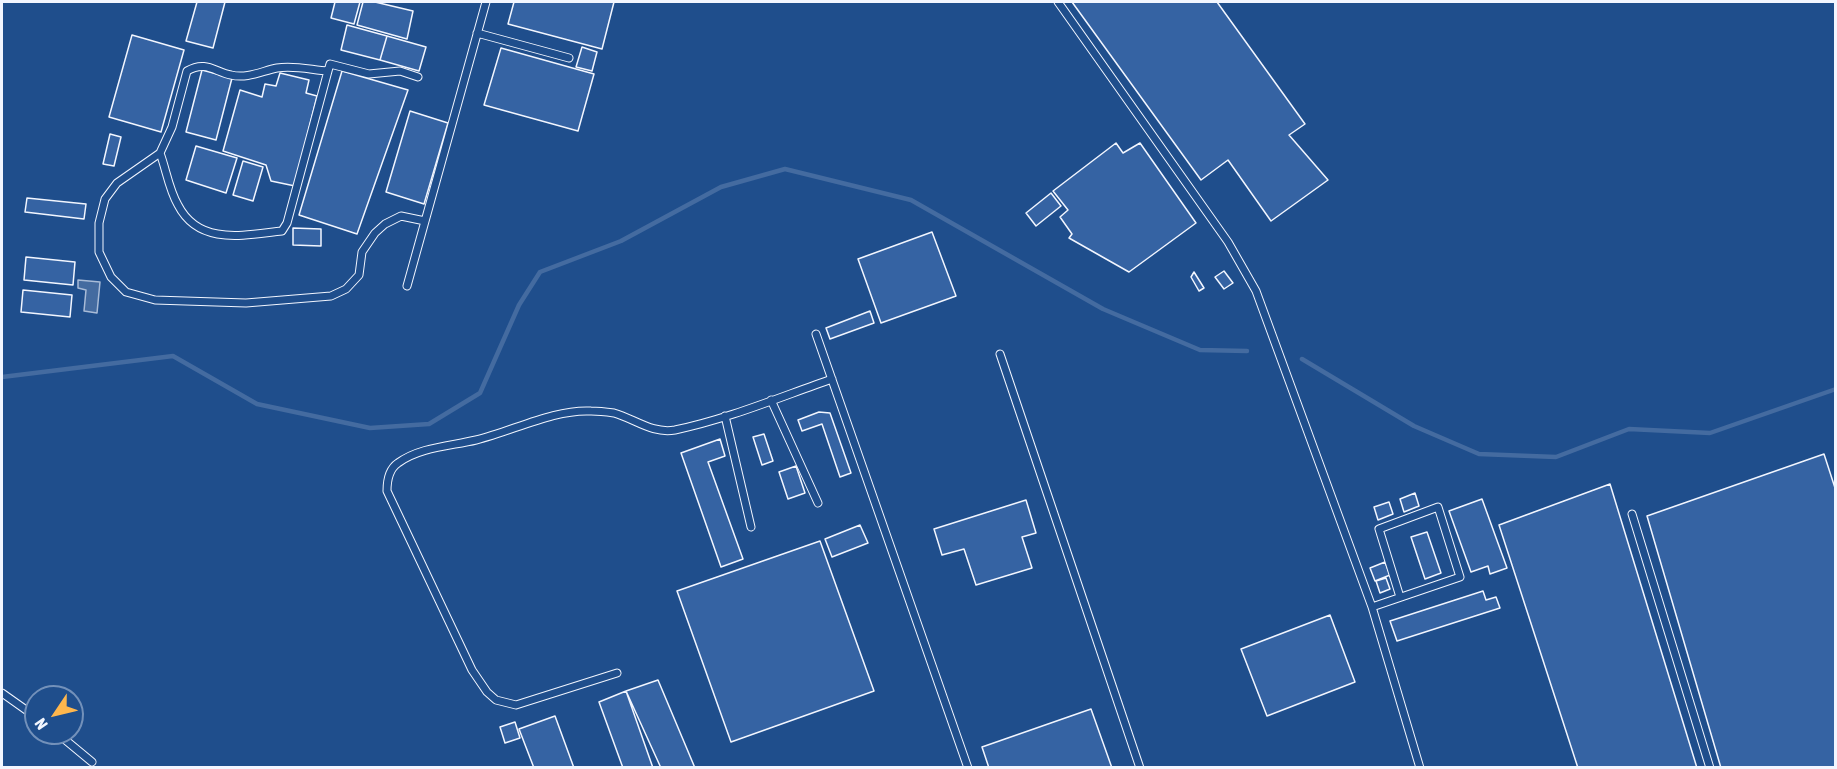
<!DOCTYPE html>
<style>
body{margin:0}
#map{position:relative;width:1837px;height:769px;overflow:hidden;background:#1f4e8c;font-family:"Asap Condensed",sans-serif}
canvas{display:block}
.frame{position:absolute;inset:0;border:3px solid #f2f6ff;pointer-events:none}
.north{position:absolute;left:24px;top:685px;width:60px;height:60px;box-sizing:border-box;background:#1f4e8c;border:2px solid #7391ba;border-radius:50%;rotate:235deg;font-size:16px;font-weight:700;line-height:24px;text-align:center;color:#f2f6ff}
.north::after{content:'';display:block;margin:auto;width:21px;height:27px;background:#ffb74d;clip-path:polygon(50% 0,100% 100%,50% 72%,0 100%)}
</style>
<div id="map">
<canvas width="1837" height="769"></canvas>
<div class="frame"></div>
<div class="north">N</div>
</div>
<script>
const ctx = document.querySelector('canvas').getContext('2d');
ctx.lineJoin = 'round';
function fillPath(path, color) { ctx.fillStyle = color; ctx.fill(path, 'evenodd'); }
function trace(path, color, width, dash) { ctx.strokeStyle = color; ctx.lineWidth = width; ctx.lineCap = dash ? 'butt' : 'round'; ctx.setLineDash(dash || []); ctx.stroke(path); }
const water = new Path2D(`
 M78,280L100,282L97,313L84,311L86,290L78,288Z`);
const stream = new Path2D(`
 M1302,359L1414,426L1479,454L1556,457L1629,429L1710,433L1836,389
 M2,377L173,356L257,404L370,428L429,424L480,393L519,305L540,272L621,241L721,187L785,169L911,200L1103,309L1200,350L1247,351`);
const building = new Path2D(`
 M197,2H225L213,48L186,41Z
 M335,2H360L354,24L331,18Z
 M363,2H375L413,11L407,39L357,25Z
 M514,2H614L602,49L508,24Z
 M1072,2H1217L1305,124L1289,135L1328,180L1271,221L1228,160L1201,180Z
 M347,25L387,36L380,60L341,50Z
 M132,35L184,50L161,132L109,117Z
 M387,36L426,47L419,71L380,60Z
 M582,47L597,52L592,71L576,67Z
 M501,48L594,74L578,131L484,105Z
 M202,70L232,78L216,140L186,132Z
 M342,71L408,90L357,234L299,215Z
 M280,73L309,80L306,93L317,96L295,186L271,181L266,165L223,151L240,90L262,97L265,84L276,86Z
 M410,111L448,123L424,204L386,192Z
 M110,134L121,137L114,166L103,164Z
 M1116,143L1123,153L1140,143L1196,223L1129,272L1069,238L1072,234L1060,217L1068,210L1053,191Z
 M196,146L237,158L226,193L186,180Z
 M243,161L263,167L253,201L233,195Z
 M1051,193L1061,206L1036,226L1026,213Z
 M27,198L86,204L84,219L25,212Z
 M293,228L321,229V246L293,245Z
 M932,232L956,296L881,323L858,259Z
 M26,257L75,262L73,285L24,280Z
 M1224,271L1233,283L1224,289L1215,277Z
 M1194,272L1204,288L1199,291L1191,277Z
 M23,290L72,295L70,317L21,312Z
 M870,311L874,323L830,339L826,328Z
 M819,412L830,413L851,473L840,477L822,424L802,431L798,420Z
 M764,434L773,461L762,465L753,437Z
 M720,439L725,456L708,462L743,559L721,567L681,453Z
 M1824,454L1836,491V768H1721L1647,516Z
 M796,466L805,493L788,499L779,472Z
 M1610,484L1697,768H1578L1499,525Z
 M1415,493L1419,506L1404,512L1400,499Z
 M1482,499L1507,568L1490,574L1488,566L1471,572L1449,511Z
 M1026,500L1036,533L1022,537L1032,568L976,585L964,549L942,555L934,529Z
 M1389,502L1393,514L1378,520L1374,507Z
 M860,525L868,543L832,557L825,539Z
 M1427,532L1441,573L1425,579L1411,537Z
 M820,541L874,691L731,742L677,591Z
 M1385,562L1390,575L1375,581L1370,568Z
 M1386,578L1390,589L1380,593L1376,581Z
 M1483,591L1486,600L1496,597L1500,608L1397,641L1390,621Z
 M1330,615L1355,682L1267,716L1241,649Z
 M658,680L695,768H661L626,691Z
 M626,691L653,768H623L599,702Z
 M1091,709L1112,768H989L982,747Z
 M555,716L574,768H534L519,729Z
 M515,722L520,738L505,743L500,727Z`);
const lane = new Path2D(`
 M1058,2L1228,242L1256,291L1372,607L1420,768
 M477,33L569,58
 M418,77L400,71L369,74L330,64L328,71C312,70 294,65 277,68C262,71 247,79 231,75C215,72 206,60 187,71L172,127L160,153L117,183L105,199L99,223V252L111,277L126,292L155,300L246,303L331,296L346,289L359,275L362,252L375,233L385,224L401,216L425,221
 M160,153C166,169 169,190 178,205C199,246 244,235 282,231L287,223L328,71
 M407,286L486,2
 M816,334L968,768
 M1000,354L1140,768
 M771,400L818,503
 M725,416L751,527
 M1632,514L1710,768
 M1372,607L1460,577L1438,507L1379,529L1400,597
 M617,673L516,705L496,700L487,692L472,670L387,491C387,481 389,469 398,463C420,447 451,446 476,440C513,431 554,409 591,411C598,411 607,412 614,413C635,419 652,434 675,430C728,419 780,397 832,379
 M2,693L36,717
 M57,733L92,762`);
fillPath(water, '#446ba0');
trace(water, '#a8bbd7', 1.5);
trace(stream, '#446ba0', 4.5);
fillPath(building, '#3563a3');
trace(building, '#f2f6ff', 1.5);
trace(lane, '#f2f6ff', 9);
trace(lane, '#1f4e8c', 7);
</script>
